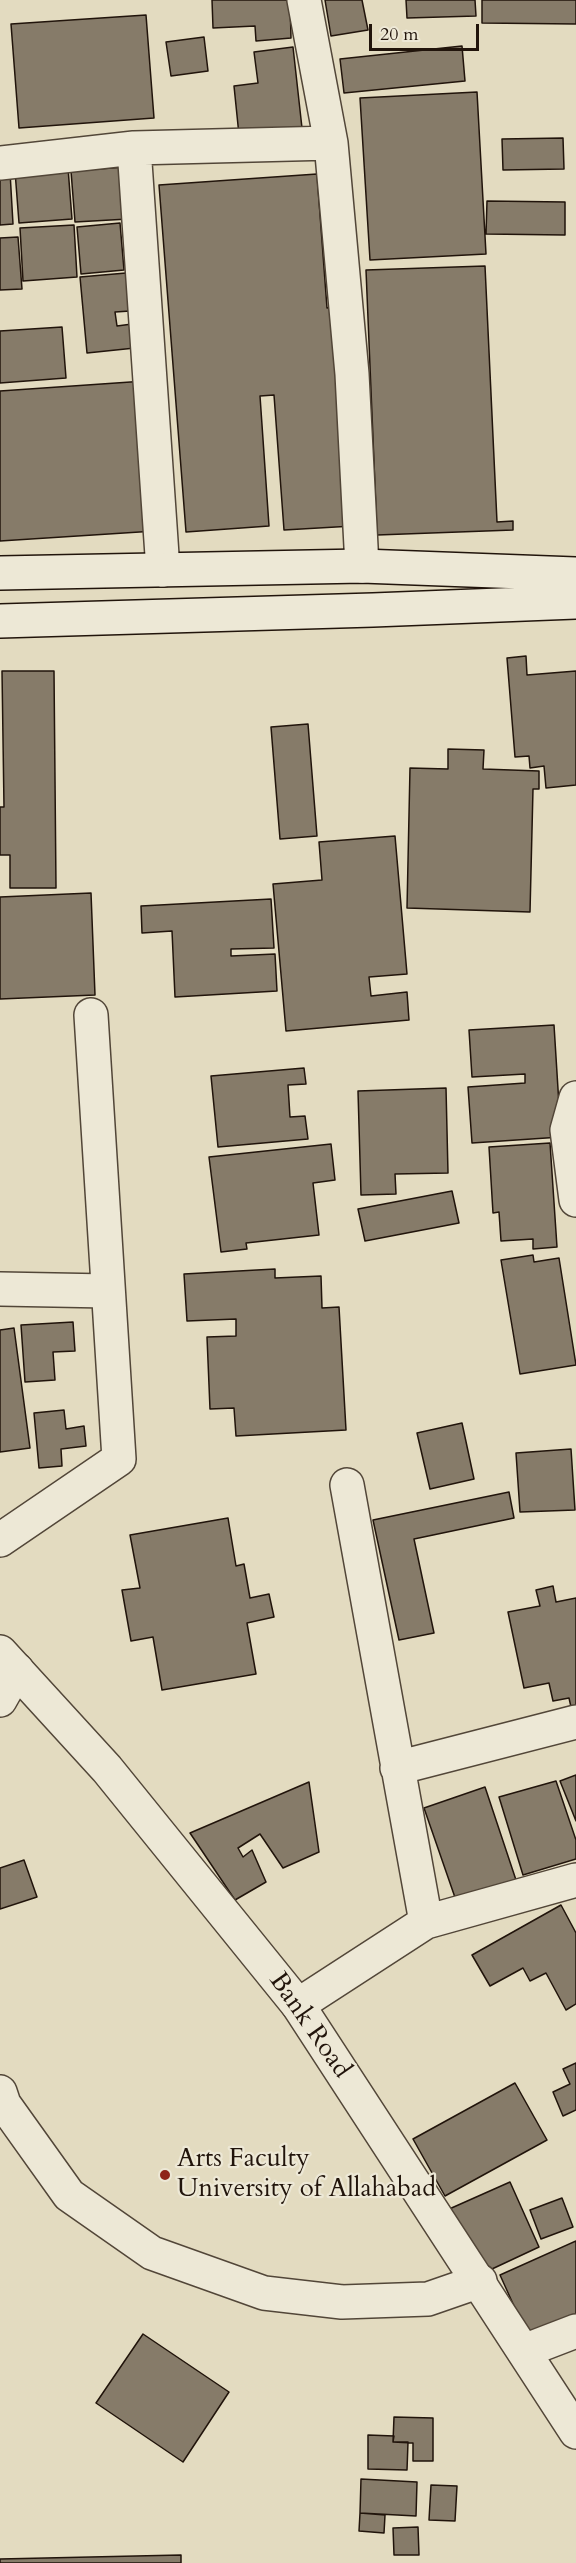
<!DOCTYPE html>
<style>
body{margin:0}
#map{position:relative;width:576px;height:2563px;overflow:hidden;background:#e3dbc0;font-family:Cardo,serif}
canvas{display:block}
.scale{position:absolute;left:369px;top:24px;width:110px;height:27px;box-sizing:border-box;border:3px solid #21140b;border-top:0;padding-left:8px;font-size:18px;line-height:21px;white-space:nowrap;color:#21140b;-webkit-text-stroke:4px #ede8d6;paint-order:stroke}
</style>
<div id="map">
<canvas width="576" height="2563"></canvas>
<div class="scale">20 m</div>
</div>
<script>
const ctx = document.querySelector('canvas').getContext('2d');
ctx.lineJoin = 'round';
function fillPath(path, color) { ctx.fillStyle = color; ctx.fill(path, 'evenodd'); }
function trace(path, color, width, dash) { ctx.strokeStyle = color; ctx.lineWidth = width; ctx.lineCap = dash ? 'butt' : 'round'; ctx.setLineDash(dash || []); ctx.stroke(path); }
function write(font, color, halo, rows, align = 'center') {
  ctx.font = font + ' Cardo,serif'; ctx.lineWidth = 4.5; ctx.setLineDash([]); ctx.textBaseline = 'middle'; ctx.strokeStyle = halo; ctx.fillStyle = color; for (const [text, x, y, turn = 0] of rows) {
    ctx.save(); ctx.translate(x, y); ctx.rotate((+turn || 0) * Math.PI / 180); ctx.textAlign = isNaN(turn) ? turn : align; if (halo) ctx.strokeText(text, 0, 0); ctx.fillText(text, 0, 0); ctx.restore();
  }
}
const building = new Path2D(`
 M212,0H290L291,38L256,41L255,26L213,28Z
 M325,0H362L368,30L331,36Z
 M406,0H475L476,16L407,18Z
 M482,0H576V24L482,23Z
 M146,15L154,118L19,128L11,24Z
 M204,37L208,71L171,76L166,42Z
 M462,46L465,81L344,93L340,59Z
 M293,47L302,128L239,135L234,86L258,83L254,52Z
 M477,92L486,254L370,260L360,98Z
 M563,138L564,169L503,170L502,139Z
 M125,167L128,219L75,222L71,171Z
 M68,168L72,219L19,223L15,171Z
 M10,172L13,224L0,225V173Z
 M317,174L327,308L337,307L353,526L284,530L274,395L260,396L269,526L186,532L159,185Z
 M487,201L565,202V235L486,234Z
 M120,223L124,270L81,274L77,227Z
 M74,225L77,277L23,281L20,228Z
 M18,237L22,289L0,290V238Z
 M485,266L497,522L513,521V530L377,535L366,270Z
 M126,273L130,311L115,312L117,326L132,324L135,348L87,353L80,277Z
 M62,327L66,378L0,383V331Z
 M145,381L155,531L0,541V391Z
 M526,656L527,675L576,671V785L546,788L544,766L530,768L529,756L515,757L507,658Z
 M2,671H54L56,888H10V855H0V807H4Z
 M308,724L317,836L280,839L271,727Z
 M448,749L484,750L483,769L539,771V789H533L530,912L407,908L410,768L448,769Z
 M395,836L407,974L369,977L371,996L407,992L409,1020L286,1031L273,884L322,880L319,842Z
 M91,893L95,995L0,999V897Z
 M271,899L274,948L231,949V956L275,954L277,991L175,997L172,931L142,933L141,906Z
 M554,1025L561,1137L472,1143L468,1087L525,1083V1074L472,1077L469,1030Z
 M304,1068L306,1084L288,1085L290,1117L305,1116L308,1139L218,1147L211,1076Z
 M446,1088L448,1173L395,1174L396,1194L361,1195L358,1091Z
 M550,1143L557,1247L533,1249V1239L501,1241L499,1212L493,1213L489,1147Z
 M331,1144L335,1180L313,1183L319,1235L246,1243L247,1249L221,1252L209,1157Z
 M452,1191L459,1223L365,1241L358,1209Z
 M533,1255L534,1262L559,1258L576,1365L520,1374L501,1260Z
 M275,1269V1278L321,1276L322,1308L339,1307L346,1430L236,1436L234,1408L210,1409L207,1337L236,1336V1319L187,1321L184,1274Z
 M73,1322L75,1351L53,1352L55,1380L25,1382L21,1325Z
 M14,1328L30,1448L0,1452V1330Z
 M64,1410L66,1429L84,1426L86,1446L61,1449L62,1466L39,1468L34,1413Z
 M462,1423L474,1479L430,1489L417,1433Z
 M571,1449L575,1510L520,1512L516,1453Z
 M509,1492L514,1518L414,1539L434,1633L399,1640L373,1520Z
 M228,1518L236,1566L244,1564L250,1598L269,1594L274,1617L247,1623L256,1674L162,1690L153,1637L131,1641L122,1590L140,1588L130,1535Z
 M553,1586L556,1602L576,1598V1715L573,1716L569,1698L553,1701L549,1683L524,1688L508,1612L540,1606L536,1590Z
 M576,1775V1821L560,1781Z
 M556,1781L576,1840V1859L523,1875L499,1797Z
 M309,1782L319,1852L283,1868L260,1834L238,1848L243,1857L252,1850L266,1882L235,1900L190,1833Z
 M485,1787L519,1889L459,1909L424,1808Z
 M24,1860L37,1897L0,1909V1868Z
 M561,1905L576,1933V2004L566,2010L546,1973L530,1981L523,1968L490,1986L472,1955Z
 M576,2063V2110L563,2116L553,2092L570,2084L563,2069Z
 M515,2083L547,2140L445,2196L413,2139Z
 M510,2182L539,2247L477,2276L447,2210Z
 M562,2198L573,2227L541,2239L530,2210Z
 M576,2241V2315L528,2337L500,2275Z
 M143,2334L229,2392L183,2462L96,2403Z
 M394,2417L433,2418V2461H413V2443L393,2442Z
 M368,2435L394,2436L393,2442H408L407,2470L368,2469Z
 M361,2479L417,2482L416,2516L360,2513Z
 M431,2485L457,2486L455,2521L429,2520Z
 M360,2513L385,2515L384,2533L359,2531Z
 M418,2527L419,2555H394L393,2528Z
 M181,2555V2563H0V2559Z`);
const minor = new Path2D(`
 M304,0L331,143L352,374L362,566
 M134,148L163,570
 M0,163L134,148L331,143
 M576,1098L567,1130L576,1200
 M0,1289L108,1291
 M347,1485L426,1922
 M0,1540L119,1459L91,1015
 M0,1700L17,1670
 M397,1768L576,1722
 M298,2005L426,1922L576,1880
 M0,2092L4,2104L69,2195L152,2253L264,2293L342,2302L428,2299L480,2281
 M524,2351L576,2331`);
const tertiary = new Path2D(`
 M0,1652L107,1769L298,2005L576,2432`);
const secondary = new Path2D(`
 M0,573L362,566L576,574
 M0,621L373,610L576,602`);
const markers = [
 [165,2175,6,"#8f2418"]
];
const streetNames = [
 ["Bank Road",309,2026,55]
];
const poiNames = [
 ["Arts Faculty",177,2160],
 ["University of Allahabad",177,2190]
];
fillPath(building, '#867b69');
trace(building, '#21140b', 1.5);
trace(minor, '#524638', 36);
trace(tertiary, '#524638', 36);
trace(secondary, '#21140b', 36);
trace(minor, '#ede8d6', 33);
trace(tertiary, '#ede8d6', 33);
trace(secondary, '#ede8d6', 33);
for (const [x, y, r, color] of markers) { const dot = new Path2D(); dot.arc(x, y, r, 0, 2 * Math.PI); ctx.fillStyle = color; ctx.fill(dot); trace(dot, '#ede8d6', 2); }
write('26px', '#21140b', '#ede8d6', streetNames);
write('26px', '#21140b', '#ede8d6', poiNames, 'left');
</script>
